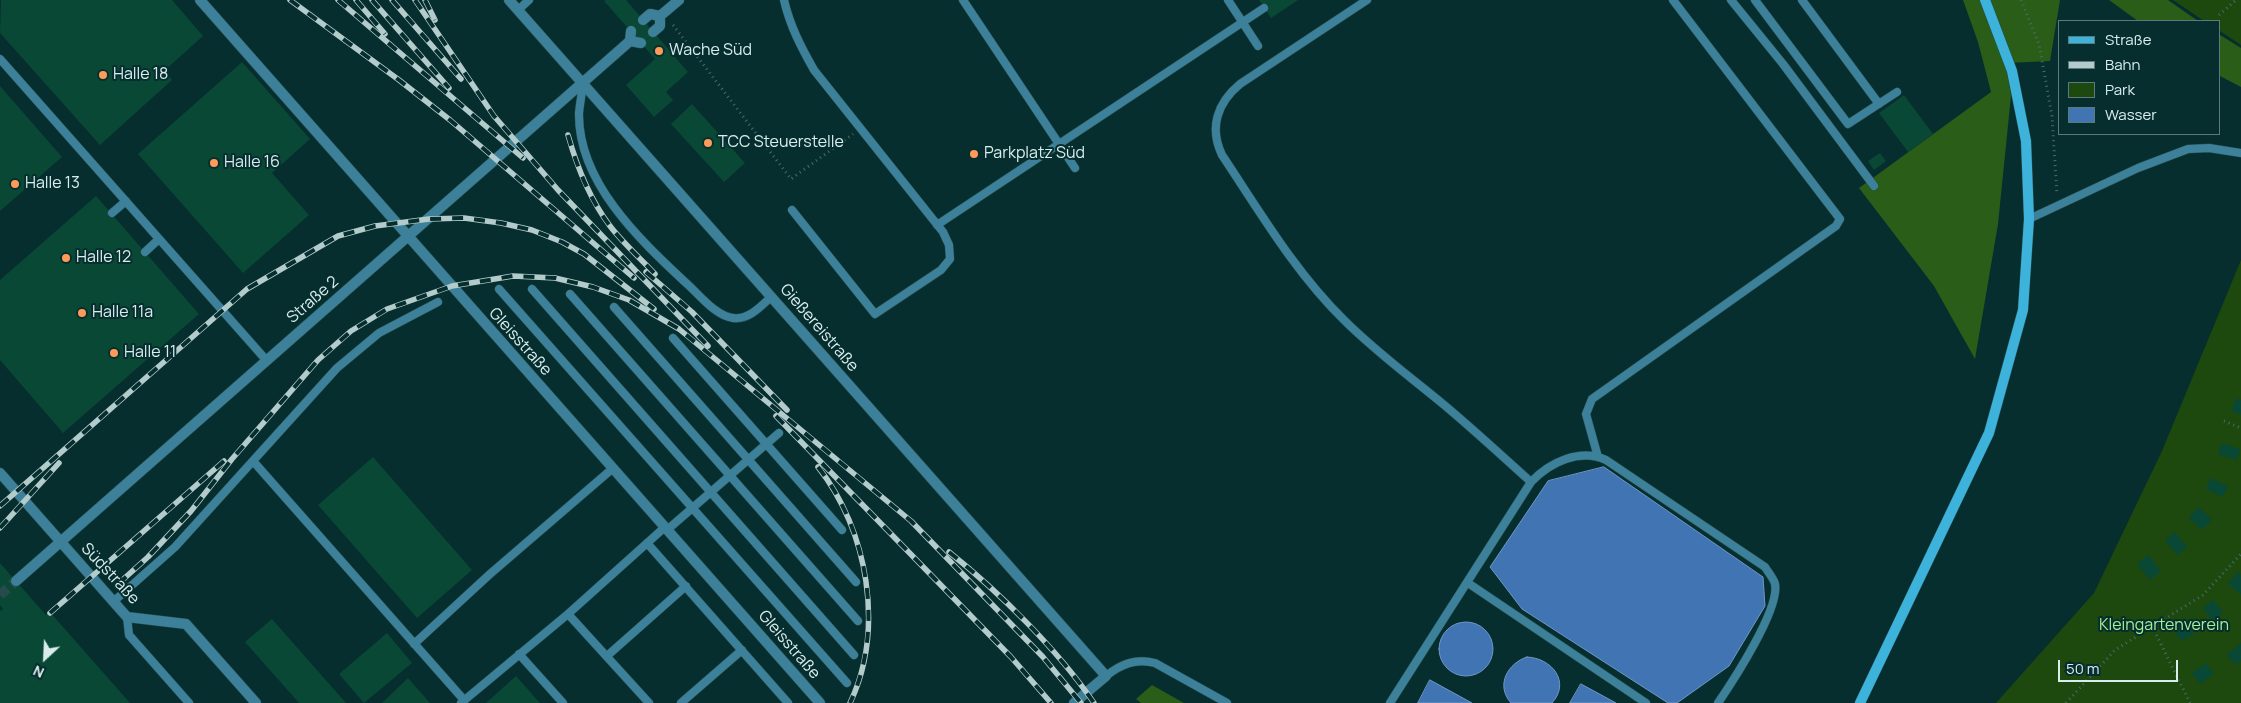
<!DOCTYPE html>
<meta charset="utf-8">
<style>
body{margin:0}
#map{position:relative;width:2241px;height:703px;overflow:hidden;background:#062e2f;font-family:Manrope,sans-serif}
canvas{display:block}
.legend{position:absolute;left:2058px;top:20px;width:162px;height:115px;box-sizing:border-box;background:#062e2f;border:1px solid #5a7a7b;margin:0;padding:6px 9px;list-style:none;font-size:15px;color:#d9eded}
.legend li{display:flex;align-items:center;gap:10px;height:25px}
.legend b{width:25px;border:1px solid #5a7a7b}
.north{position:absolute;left:20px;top:633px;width:50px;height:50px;-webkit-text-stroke:4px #062e2f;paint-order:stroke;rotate:205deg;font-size:14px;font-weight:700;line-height:20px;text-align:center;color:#d9eded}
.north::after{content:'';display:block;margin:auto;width:18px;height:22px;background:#d9eded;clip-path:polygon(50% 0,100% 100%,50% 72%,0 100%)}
.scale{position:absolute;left:2058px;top:660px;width:120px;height:22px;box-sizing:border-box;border:2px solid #d9eded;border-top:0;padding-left:6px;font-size:15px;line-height:18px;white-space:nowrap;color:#d9eded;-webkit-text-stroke:4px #062e2f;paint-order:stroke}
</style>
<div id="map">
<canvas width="2241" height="703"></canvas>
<ul class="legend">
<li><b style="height:6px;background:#3db2db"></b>Straße</li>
<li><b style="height:6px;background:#b3cbcb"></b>Bahn</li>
<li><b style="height:14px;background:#1d480e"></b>Park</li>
<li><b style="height:14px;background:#4074b3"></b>Wasser</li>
</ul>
<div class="north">N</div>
<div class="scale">50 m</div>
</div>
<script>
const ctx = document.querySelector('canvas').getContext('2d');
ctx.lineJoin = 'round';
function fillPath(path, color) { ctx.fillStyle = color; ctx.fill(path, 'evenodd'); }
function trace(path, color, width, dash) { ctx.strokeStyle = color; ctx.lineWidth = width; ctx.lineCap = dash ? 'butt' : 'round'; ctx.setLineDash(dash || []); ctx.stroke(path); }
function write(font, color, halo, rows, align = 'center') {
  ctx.font = font + ' Manrope,sans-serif'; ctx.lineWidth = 4; ctx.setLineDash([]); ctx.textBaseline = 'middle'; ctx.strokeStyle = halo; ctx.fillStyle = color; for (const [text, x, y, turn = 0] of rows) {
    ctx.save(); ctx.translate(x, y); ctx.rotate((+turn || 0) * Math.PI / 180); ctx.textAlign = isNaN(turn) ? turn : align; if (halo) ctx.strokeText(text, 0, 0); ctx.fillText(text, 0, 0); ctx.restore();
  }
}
const green = new Path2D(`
 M2173,0H2241V45L2220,31V21H2204Z
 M2241,260V703H1996L2094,593L2162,451Z`);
const forest = new Path2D(`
 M1963,0H2060L2050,61L2007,63L2011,96L1998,224L1975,359L1934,286L1859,188L1991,92L1978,42Z
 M2109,0H2168L2198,21H2138Z
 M2220,35L2241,48V87L2220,76Z
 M1152,685L1184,703H1141L1136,699Z`);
const water = new Path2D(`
 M1604,467L1763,577L1765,606L1729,666L1677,703H1668L1522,609L1490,567L1548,481Z
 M1439 649a27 27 0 1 1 54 0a27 27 0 1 1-54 0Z
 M1527,657C1552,658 1571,682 1552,703H1511C1495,685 1508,663 1527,657Z
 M1430,680L1472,703H1418Z
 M1581,684L1616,703H1570Z`);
const building = new Path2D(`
 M1,0H172L203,36L164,71L172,80L100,145L0,33Z
 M606,0H626L688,72L666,92L673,100L654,117L626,85L655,59L604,1Z
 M1259,0H1298L1271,18Z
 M242,62L310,139L272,173L309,215L243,273L138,154Z
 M0,86L62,157L0,211Z
 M1904,95L1933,134L1908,152L1879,113Z
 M692,104L745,163L724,182L671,124Z
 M1880,153L1886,161L1874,170L1868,161Z
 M96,196L199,314L63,433L0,360V280Z
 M2236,398L2241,400V415L2231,410Z
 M2222,443L2240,449L2237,460L2218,454Z
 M373,457L472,570L417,618L318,505Z
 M2211,478L2228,486L2223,497L2206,489Z
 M2198,507L2212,519L2202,530L2189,518Z
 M2175,532L2187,547L2177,555L2165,540Z
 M2148,555L2161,571L2150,580L2137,564Z
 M0,563L46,615L49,611L130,703H0V611L3,609L0,605Z
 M2238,572L2241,575V595L2228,583Z
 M2213,600L2223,612L2213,621L2203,608Z
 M272,619L346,703H299L245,642Z
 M2185,619L2194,634L2181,641L2172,626Z
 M387,633L412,663L364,703L339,674Z
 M2241,643V661L2236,665L2227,655Z
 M2206,663L2214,674L2200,684L2192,673Z
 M516,676L540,703H486Z
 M408,678L430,703H382Z`);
const streetTunnel = new Path2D(`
 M0,595L16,581`);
const path = new Path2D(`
 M2021,0L2039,44L2052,116L2057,195
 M2219,15L2236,0
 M673,25L791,179L853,134
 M2224,421L2241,428
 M2152,626L2190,703
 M2066,703L2115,650L2203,595L2241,554`);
const lane = new Path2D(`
 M784,0C790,26 801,47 814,70L943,232L949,245L950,259L941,270L875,314L792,210
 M963,0L1075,168
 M1228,0L1258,46
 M1367,0L1240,84C1217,103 1209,128 1222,155C1260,212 1295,272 1344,320C1375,351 1409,376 1443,404C1473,429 1502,456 1531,482
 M1731,0L1783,64L1874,186
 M1755,0L1848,124L1897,92
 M1802,0L1879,104
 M518,10L529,0
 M0,59L267,361
 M583,83C582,93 580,103 579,113C578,182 639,239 685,282C698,293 715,316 733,318C749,320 761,306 771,297
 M112,213L126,201
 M2029,219L2138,168L2188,149L2209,148L2241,153
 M937,225L1264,8
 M145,252L159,239
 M499,289L847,683
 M532,289L854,655
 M570,294L858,621
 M614,307L856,582
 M673,338L842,530
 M1598,457L1586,414L1592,399L1836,226L1840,219L1673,0
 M253,461L464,700
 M667,530L779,433
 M647,543L788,703
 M1468,583L1646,703
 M113,602L175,547L337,368L379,333L438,302
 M568,614L649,703
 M127,617L129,635L189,703
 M414,644L490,574L612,469
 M519,654L563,703
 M607,656L686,586
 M1106,676C1121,664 1136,658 1155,663L1227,703
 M461,703L568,614L665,527
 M681,703L742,650
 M1390,703L1531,482C1550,462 1580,448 1606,460L1765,567C1768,572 1774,579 1775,584C1780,609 1733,681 1718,703`);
const street = new Path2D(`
 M200,0L820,703
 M509,0L1106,676L1074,703
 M660,16L679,0
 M643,20L650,14L660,16
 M653,32L660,26V16
 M630,41L641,43
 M0,473L127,617L186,624L256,703
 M16,581L630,41L631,31`);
const secondary = new Path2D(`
 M1860,703L1989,433L2023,310L2029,219L2026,141L2012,71L1985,0`);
const rail = new Path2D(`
 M290,0L399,80L450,120L634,278
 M338,0L523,158
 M356,0L385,34
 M372,0L449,88
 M392,0L461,79
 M415,0L494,116L558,190L708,346
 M425,0L435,20
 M568,135C577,167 589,198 610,226C623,243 640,258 655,274
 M646,272L692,312L787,410
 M776,416L1011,657L1051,703
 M818,467C868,530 885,629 850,703
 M0,506L247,289L338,236L375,226L429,219L464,218L501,223L532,230L562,242L584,254L654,309
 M0,528L59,463
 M949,552C999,592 1058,650 1094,703
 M118,584L148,557L191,511L232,459L318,360L351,331L387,309L452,286L513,276L555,278L593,287L629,300L679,329L911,521L1043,657L1081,703
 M50,613L224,461`);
const markers = [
 [659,51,5,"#ff9b59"],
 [103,75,5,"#ff9b59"],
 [708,143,5,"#ff9b59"],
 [974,154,5,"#ff9b59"],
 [214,163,5,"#ff9b59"],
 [15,184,5,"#ff9b59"],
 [66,258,5,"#ff9b59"],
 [82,313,5,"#ff9b59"],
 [114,353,5,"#ff9b59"]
];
const poiNames = [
 ["Wache Süd",669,51],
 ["Halle 18",113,75],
 ["TCC Steuerstelle",718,143],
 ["Parkplatz Süd",984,154],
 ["Halle 16",224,163],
 ["Halle 13",25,184],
 ["Halle 12",76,258],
 ["Halle 11a",92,313],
 ["Halle 11",124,353]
];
const streetNames = [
 ["Straße 2",313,300,-41],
 ["Gießereistraße",819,328,49],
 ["Gleisstraße",520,342,48],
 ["Südstraße",110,574,47],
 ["Gleisstraße",789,645,49]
];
const parkNames = [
 ["Kleingartenverein",2164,626]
];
fillPath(green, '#1d480e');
fillPath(forest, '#2a5d18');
fillPath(water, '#4074b3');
trace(water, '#6e98c4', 1);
fillPath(building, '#094835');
trace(streetTunnel, '#264b4c', 10, [10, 5]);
trace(lane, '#284d4d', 9);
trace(street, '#284d4d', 11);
trace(secondary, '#284d4d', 11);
trace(path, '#496b6c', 3, [1, 4]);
trace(lane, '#3d809a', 8);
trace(street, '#3d809a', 10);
trace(secondary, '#3db2db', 10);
trace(rail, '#b3cbcb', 5.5);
trace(rail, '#062e2f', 4, [11]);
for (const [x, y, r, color] of markers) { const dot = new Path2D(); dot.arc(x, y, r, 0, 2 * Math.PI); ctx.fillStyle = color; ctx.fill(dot); trace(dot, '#062e2f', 2); }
write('16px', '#d9eded', '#062e2f', poiNames, 'left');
write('16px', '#d9eded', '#062e2f', streetNames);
write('16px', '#a5ee91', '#062e2f', parkNames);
</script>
